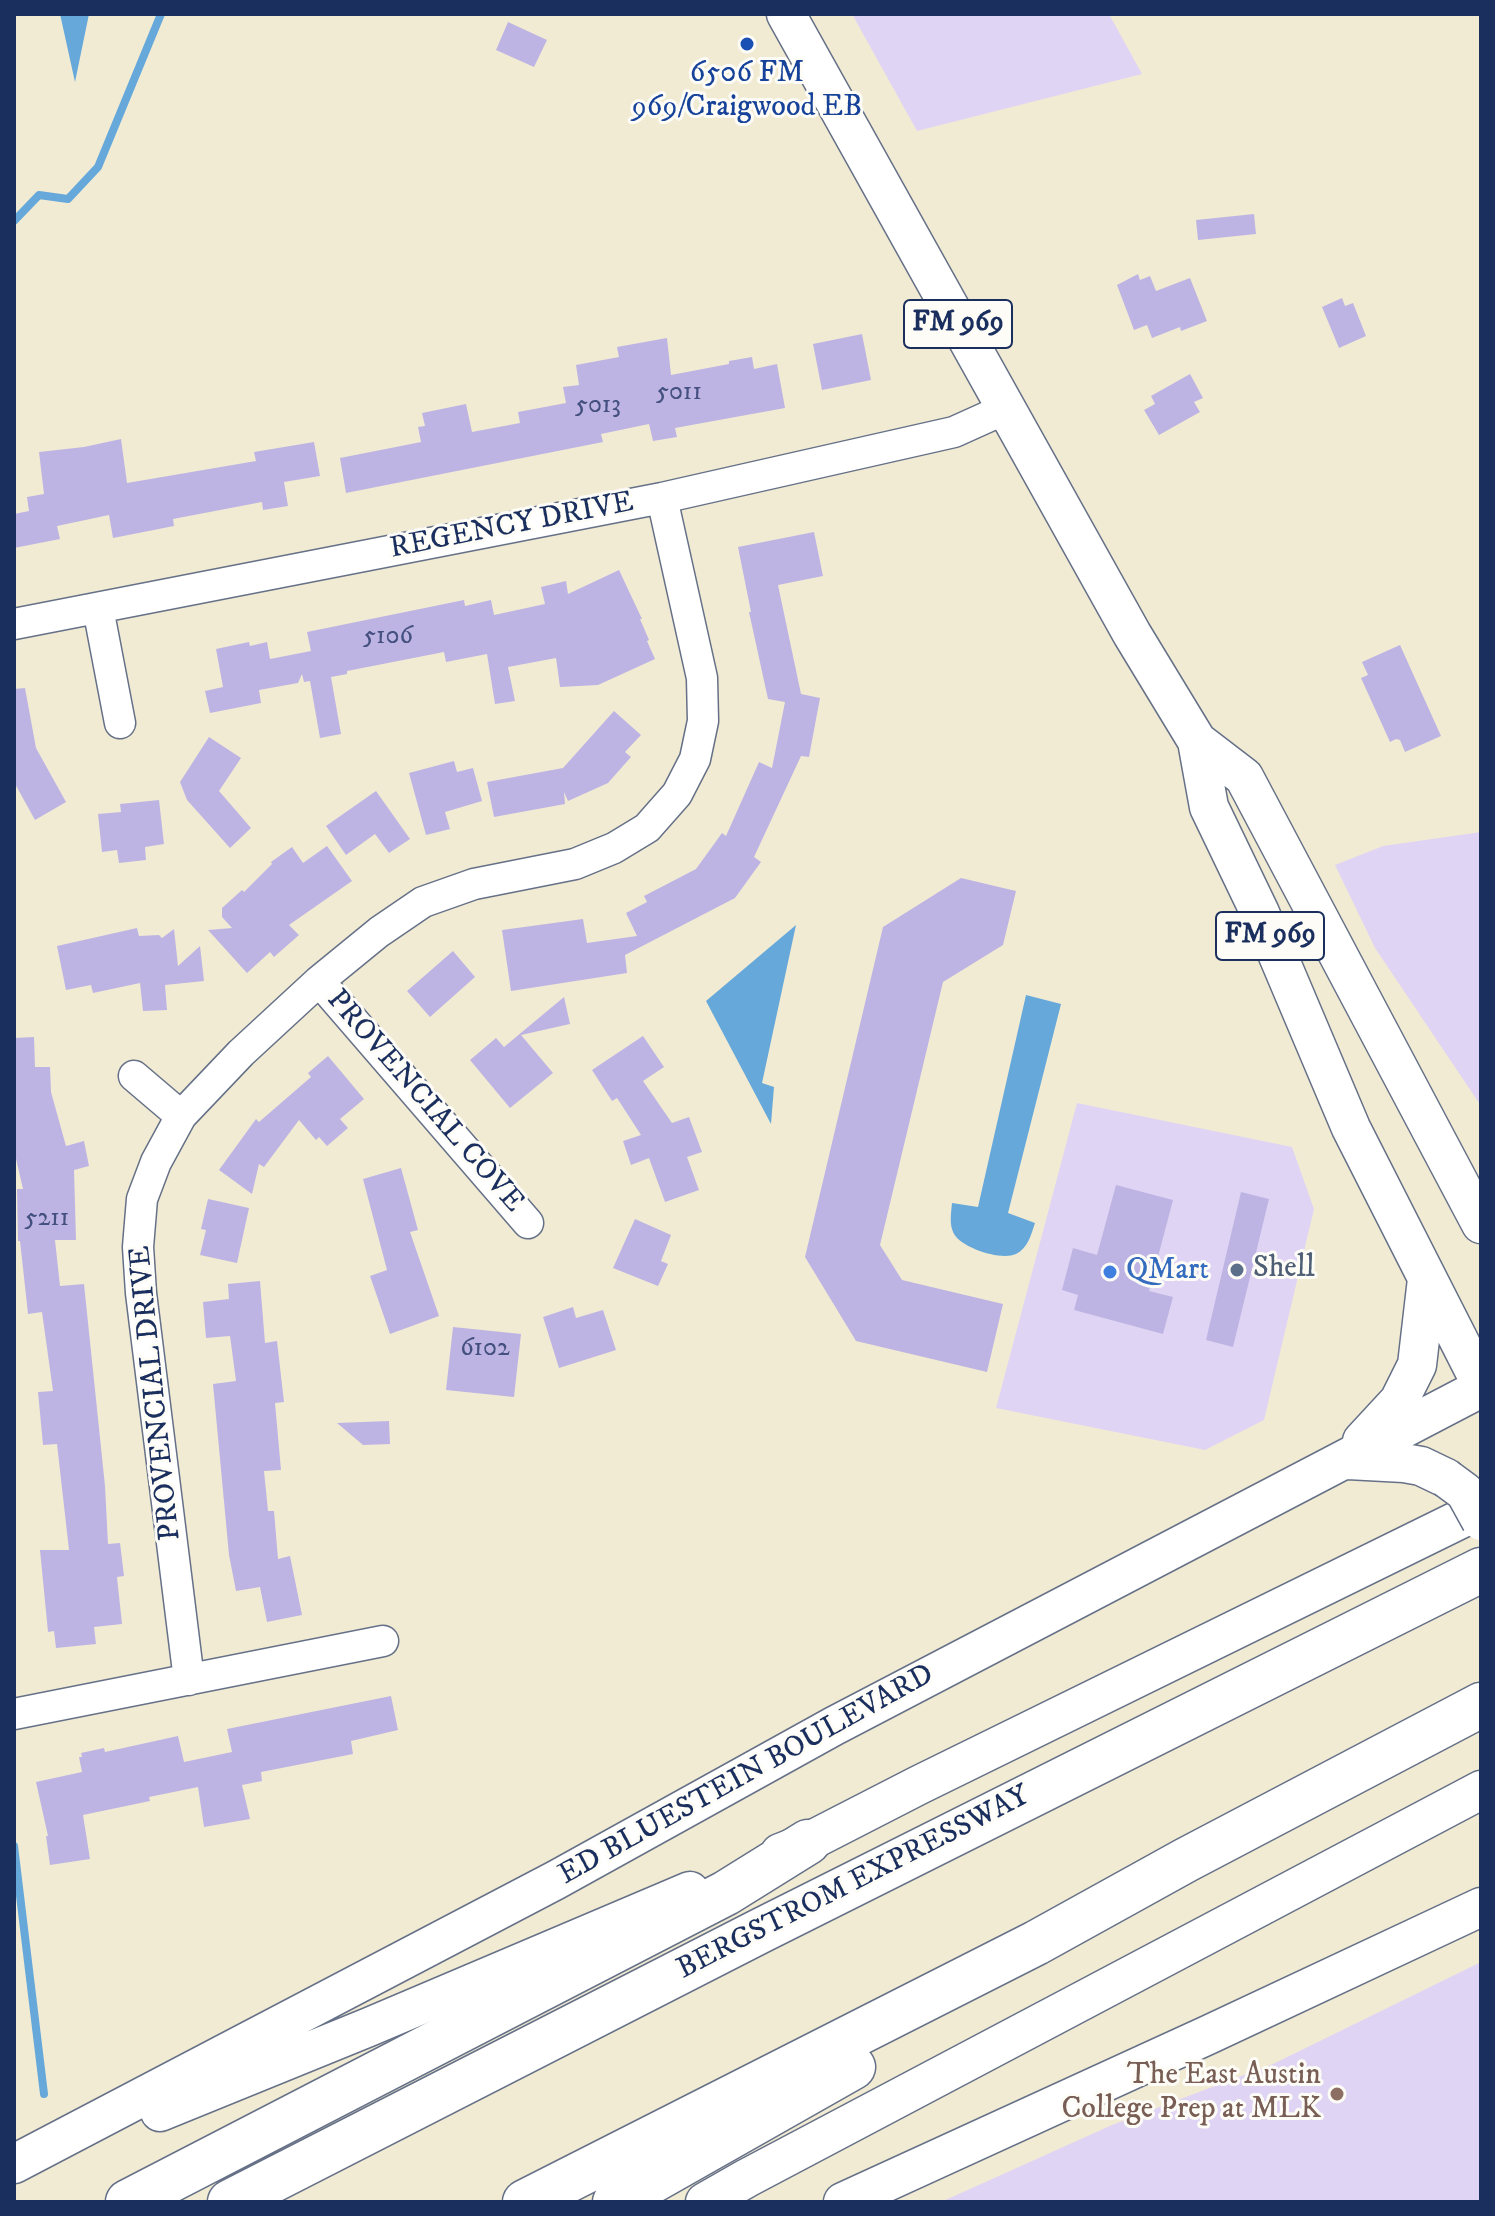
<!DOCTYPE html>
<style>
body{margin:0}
#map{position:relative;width:1495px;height:2216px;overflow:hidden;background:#f1ebd4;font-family:"IM FELL DW Pica",serif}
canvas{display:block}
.frame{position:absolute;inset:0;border:16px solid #1b2f5e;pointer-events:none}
</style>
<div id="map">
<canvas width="1495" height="2216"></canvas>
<div class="frame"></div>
</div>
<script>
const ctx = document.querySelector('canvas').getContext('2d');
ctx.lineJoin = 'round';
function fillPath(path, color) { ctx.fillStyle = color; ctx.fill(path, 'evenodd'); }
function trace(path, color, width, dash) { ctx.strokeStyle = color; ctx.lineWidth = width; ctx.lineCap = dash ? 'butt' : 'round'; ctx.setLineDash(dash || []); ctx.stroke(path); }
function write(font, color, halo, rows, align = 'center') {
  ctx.font = font + ' "IM FELL DW Pica",serif'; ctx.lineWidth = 6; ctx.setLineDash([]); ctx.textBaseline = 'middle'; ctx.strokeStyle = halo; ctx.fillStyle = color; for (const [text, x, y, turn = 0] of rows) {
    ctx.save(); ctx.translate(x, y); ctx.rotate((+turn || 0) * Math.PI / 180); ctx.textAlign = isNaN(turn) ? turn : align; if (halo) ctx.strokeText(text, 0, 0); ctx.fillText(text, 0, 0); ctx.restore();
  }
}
const built = new Path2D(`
 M852,14H1109L1142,74L917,131Z
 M1481,832V1106L1375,948L1335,865L1383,846Z
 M1077,1103L1292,1147L1314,1209L1264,1420L1205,1450L996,1408Z
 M1481,1962V2202H941L1112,2125L1273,2064Z`);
const water = new Path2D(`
 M60,14H89L75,82Z
 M796,925L762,1083L774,1087L771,1124L706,1001Z
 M1026,995L1061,1004L1008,1213L1035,1223C1031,1235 1028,1248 1016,1254C1001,1261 962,1248 954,1234C949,1225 951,1214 952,1203L978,1207Z`);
const stream = new Path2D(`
 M14,221L39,195L68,199L98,167L161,14
 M14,1846L44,2094`);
const building = new Path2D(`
 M508,22L547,40L534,67L496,50Z
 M1254,214L1256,234L1198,240L1196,220Z
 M1138,274L1140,280L1150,276L1156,291L1190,278L1207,321L1181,331L1180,327L1152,338L1147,325L1134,330L1117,285Z
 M1342,298L1345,306L1353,303L1366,336L1339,348L1322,307Z
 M862,334L871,380L822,390L813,344Z
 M667,338L671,375L729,364V361L752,357L754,369L777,364L785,408L675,428L677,437L653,441L649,424L601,434L603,442L346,493L340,458L421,442L418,427L425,426L422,413L466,404L472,432L520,423L518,412L566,403L563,387L579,385L576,365L619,357L617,347Z
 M1190,374L1203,398L1194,402L1200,412L1159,435L1144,410L1155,404L1151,396Z
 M121,439L127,483L256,461L254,452L314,442L320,476L284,482L288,506L263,510L262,502L173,519L174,526L113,538L109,515L57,526L60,539L14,548V514L29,511L27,497L44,494L39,452L84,447Z
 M814,532L823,576L778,585L801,694L820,698L809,757L801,756L754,857L761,862L735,898L625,955L627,973L511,991L502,930L583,919L587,943L637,936L626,913L647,902L644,896L696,869L722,833L726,836L759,762L772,768L785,702L768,699L749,612H751L738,547Z
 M619,570L642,619H640L649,640L647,641L655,659L598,685L560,687L556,658L508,667L515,701L495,704L487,654L446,662L444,652L347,671V674L331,677L341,734L320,738L310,681L304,682L302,674L298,683L259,690L261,703L210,713L205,691L223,687L216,649L249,642L250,646L267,642L270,659L311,651L307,632L464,600L465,606L491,600L494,615L545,604L541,587L566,581L568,594Z
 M1400,645L1441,736L1405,752L1400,740L1396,739L1390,742L1361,678L1368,675L1362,662Z
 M25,688L36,748L66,802L35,820L14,782V689Z
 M614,711L641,735L625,752L631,757L608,783L568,801L564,792L565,804L494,817L487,782L563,768Z
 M209,737L241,758L219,791L251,828L230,848L187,800L180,782Z
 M454,761L457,772L473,768L482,801L445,812L450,829L426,835L409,773Z
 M376,791L410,839L389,853L375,834L346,855L326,826Z
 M159,800L164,844L145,847L146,860L119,863L117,850L102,852L98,814L121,812L120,804Z
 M327,846L352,881L289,925L299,935L274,957L270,952L247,973L208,930L232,928L222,917V908L242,890L244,892L272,864L271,862L292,847L303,863Z
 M961,878L1016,891L1003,945L943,982L880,1245L902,1280L1003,1304L987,1372L856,1341L805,1257L883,927Z
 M137,928L139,936L159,935L162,938L174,929L178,966L200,946L204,981L165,985L167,1010L143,1011L140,983L93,993L91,985L66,990L57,946Z
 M453,951L475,977L430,1017L407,991Z
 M564,997L570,1024L521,1035L553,1073L510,1108L470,1060L496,1038L504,1047Z
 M643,1036L664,1067L643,1081L672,1123L689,1117L702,1152L687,1157L699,1190L665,1202L649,1158L631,1165L623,1141L641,1135L617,1098L612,1101L592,1070Z
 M34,1037L35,1067H50L51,1092L66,1146L84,1141L89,1166L74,1170L76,1240H55L60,1286L84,1284L105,1486L108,1544L120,1543L124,1576L117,1577L122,1624L94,1627L96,1644L56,1648L54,1631L48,1632L40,1550H69L57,1444L43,1445L38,1392L53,1391L42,1312L28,1314L20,1241H18L17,1189H23L14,1150V1038Z
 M328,1056L364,1099L340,1119L348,1128L327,1146L319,1137L316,1140L299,1120L264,1167L259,1164L252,1194L219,1170L256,1119L259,1122L311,1077L308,1073Z
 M401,1168L418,1230L410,1232L439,1316L390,1334L370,1276L387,1270L363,1179Z
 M1116,1185L1173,1200L1149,1291L1173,1297L1163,1334L1074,1310L1078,1295L1062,1290L1073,1248L1097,1255Z
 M1241,1192L1269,1199L1233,1347L1206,1340Z
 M208,1199L249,1208L237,1263L200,1255L206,1230L201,1229Z
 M635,1219L671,1235L661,1261L668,1264L658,1286L613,1268Z
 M260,1281L265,1343L277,1341L284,1402L275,1403L281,1470L264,1471L268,1511H274L278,1559L290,1556L302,1615L267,1622L260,1587L236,1591L229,1555L213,1384L236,1381L230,1336L206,1338L203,1302L229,1299L228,1284Z
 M573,1307L576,1318L603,1310L616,1350L559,1368L543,1317Z
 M453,1327L521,1334L514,1397L446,1390Z
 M389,1421L390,1444L363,1445L337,1423Z
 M391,1696L398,1730L351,1741L353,1754L261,1772L262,1781L242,1785L250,1819L204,1827L198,1787L149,1797L150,1801L83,1815L90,1859L50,1865L46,1836H48L36,1782L82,1772L79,1757H82L81,1753L104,1748L105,1752L178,1736L184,1762L232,1752L227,1729Z`);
const minor = new Path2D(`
 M98,608L120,723
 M14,624L662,498L954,432L1005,409
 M319,981L528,1223
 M134,1076L181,1116
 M189,1680L141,1293L138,1247L142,1199L156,1162L181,1116L241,1053L319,981L379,932L423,902L474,884L575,864L614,848L647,828L677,794L695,759L703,721L702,678L662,498
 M14,1714L383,1641`);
const major = new Path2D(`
 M786,14L1132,634L1197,741L1209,807L1260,913L1351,1128L1481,1384
 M1197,741L1244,777L1481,1224
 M1362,1441L1399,1401L1417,1365L1427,1279
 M1348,1460L1404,1463L1421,1466L1446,1478
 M780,1853L808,1842L919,1785L1481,1509
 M160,2112L369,2027L690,1891
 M14,2164L556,1880L834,1726L1481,1388
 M705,2202L747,2178L1481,1790
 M843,2202L1208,2035L1481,1907`);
const highway = new Path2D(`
 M128,2202L726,1893L808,1842
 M230,2202L760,1931L1481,1570
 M525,2202L1036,1943L1186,1860L1481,1705
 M615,2202L853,2067`);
const majorBridge = new Path2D(`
 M1446,1478L1465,1492L1481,1521`);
const markers = [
 [747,44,8,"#1a4fb4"],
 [1237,1270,8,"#5c6f8a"],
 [1110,1272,8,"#3f7fe0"],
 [1337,2094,8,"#8d6e63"]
];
const numberNames = [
 ["5011",679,394],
 ["5013",598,407],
 ["5106",388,638],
 ["5211",47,1220],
 ["6102",485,1350]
];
const shields = [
 [958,324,108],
 [1270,936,108]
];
const shieldNames = [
 ["FM 969",958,324],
 ["FM 969",1270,936]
];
const transitNames = [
 ["6506 FM",747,75],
 ["969/Craigwood EB",747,109]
];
const streetNames = [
 ["REGENCY DRIVE",512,527,-11],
 ["PROVENCIAL COVE",424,1102,49],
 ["PROVENCIAL DRIVE",157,1393,-96],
 ["ED BLUESTEIN BOULEVARD",747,1776,-29],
 ["BERGSTROM EXPRESSWAY",854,1884,-27]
];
const serviceNames = [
 ["Shell",1253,1270]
];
const shopNames = [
 ["QMart",1126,1272]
];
const educationNames = [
 ["The East Austin",1321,2077],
 ["College Prep at MLK",1321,2111]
];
fillPath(built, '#e0d4f4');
fillPath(water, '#66a8da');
trace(stream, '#66a8da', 8);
fillPath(building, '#beb4e3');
trace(minor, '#667187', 33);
trace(major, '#667187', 41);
trace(highway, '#667187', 47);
trace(minor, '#fff', 30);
trace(major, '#fff', 38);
trace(highway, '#fff', 44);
trace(majorBridge, '#667187', 41, []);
trace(majorBridge, '#fff', 38);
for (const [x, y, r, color] of markers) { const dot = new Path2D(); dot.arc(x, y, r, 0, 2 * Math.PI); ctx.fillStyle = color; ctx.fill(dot); trace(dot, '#fdfcf7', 3); }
write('26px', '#44507f', null, numberNames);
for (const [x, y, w] of shields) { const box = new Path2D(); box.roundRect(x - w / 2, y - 24, w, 48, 6); ctx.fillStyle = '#fdfcf7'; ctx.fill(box); trace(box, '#1b2f5e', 2); }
write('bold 28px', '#1b2f5e', null, shieldNames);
write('30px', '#164399', '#fdfcf7', transitNames);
write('30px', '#1b2f5e', '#fdfcf7', streetNames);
write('30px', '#4e5e75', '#fdfcf7', serviceNames, 'left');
write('30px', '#366cbe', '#fdfcf7', shopNames, 'left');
write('30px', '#785e54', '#fdfcf7', educationNames, 'right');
</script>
